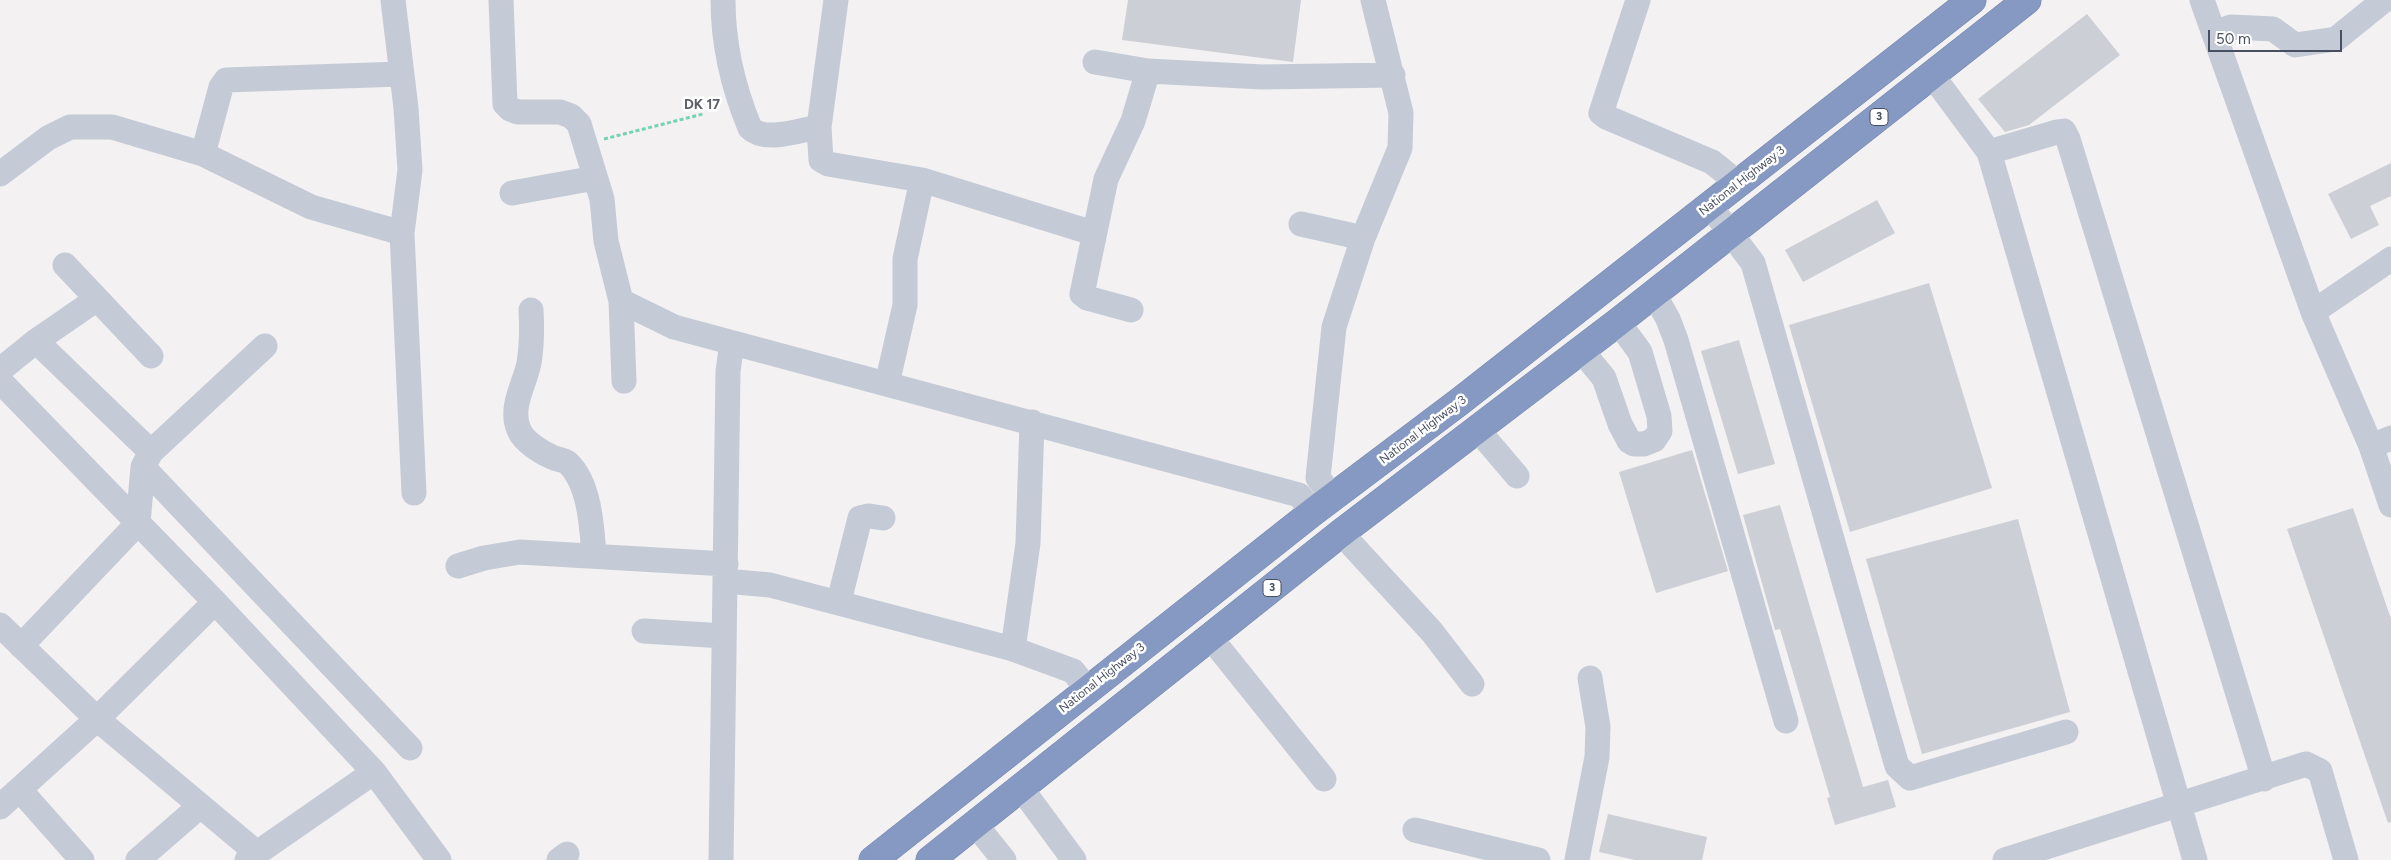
<!DOCTYPE html>
<style>
body{margin:0}
#map{position:relative;width:2391px;height:860px;overflow:hidden;background:#f3f1f1;font-family:Figtree,sans-serif}
canvas{display:block}
.scale{position:absolute;left:2208px;top:30px;width:134px;height:22px;box-sizing:border-box;border:2px solid #475060;border-top:0;padding-left:6px;font-size:15px;line-height:18px;white-space:nowrap;color:#475060;-webkit-text-stroke:4px #fff;paint-order:stroke}
</style>
<div id="map">
<canvas width="2391" height="860"></canvas>
<div class="scale">50 m</div>
</div>
<script>
const ctx = document.querySelector('canvas').getContext('2d');
ctx.lineJoin = 'round';
function fillPath(path, color) { ctx.fillStyle = color; ctx.fill(path, 'evenodd'); }
function trace(path, color, width, dash) { ctx.strokeStyle = color; ctx.lineWidth = width; ctx.lineCap = dash ? 'butt' : 'round'; ctx.setLineDash(dash || []); ctx.stroke(path); }
function write(font, color, halo, rows, align = 'center') {
  ctx.font = font + ' Figtree,sans-serif'; ctx.lineWidth = 5; ctx.setLineDash([]); ctx.textBaseline = 'middle'; ctx.strokeStyle = halo; ctx.fillStyle = color; for (const [text, x, y, turn = 0] of rows) {
    ctx.save(); ctx.translate(x, y); ctx.rotate((+turn || 0) * Math.PI / 180); ctx.textAlign = isNaN(turn) ? turn : align; if (halo) ctx.strokeText(text, 0, 0); ctx.fillText(text, 0, 0); ctx.restore();
  }
}
const building = new Path2D(`
 M1128,0H1301L1293,62L1122,40Z
 M2087,14L2120,55L2029,125L2005,132L1978,99Z
 M2391,163V196L2370,206L2379,225L2351,239L2328,194Z
 M1877,200L1895,233L1803,282L1785,250Z
 M1929,283L1992,488L1850,532L1789,325Z
 M1739,340L1775,464L1738,474L1701,351Z
 M1692,450L1728,571L1656,593L1619,472Z
 M1780,505L1863,787L1888,780L1896,807L1835,825L1827,798L1830,797L1780,629L1775,630L1743,515Z
 M2353,508L2391,619V822L2388,823L2287,529Z
 M2018,519L2070,712L1922,754L1866,559Z
 M1608,814L1707,837L1702,860H1635L1599,852Z`);
const path = new Path2D(`
 M604,139L703,114`);
const minor = new Path2D(`
 M393,0L406,108L410,170L402,233L414,493
 M501,0L505,104L510,109L518,112H560L571,116L579,124L602,199L606,241L621,301L624,381
 M723,0C723,45 733,87 750,128C765,143 800,130 819,127
 M836,0L819,127L821,160L828,164L922,180L1093,233
 M1638,0L1601,113L1606,117L1712,162L1738,183
 M2202,0L2313,312L2371,446L2391,505
 M2215,33L2231,27L2273,29L2295,45L2336,39L2383,1
 M1095,62L1148,71L1262,77L1393,75
 M1932,75L1989,152L2195,860
 M1989,152L2057,132L2064,131L2068,139L2264,779
 M203,154L221,87L226,80L401,74
 M0,174L48,138L70,127H112L203,154L311,207L402,233
 M512,193L595,178
 M1710,206L1753,263L1897,766L1910,778L2066,732
 M1301,224L1363,238
 M65,265L151,356
 M1654,294L1668,319L1676,340L1786,721
 M621,301L674,327L1299,495L1313,512
 M531,310C532,328 532,345 529,363C525,384 509,407 519,430C524,442 542,453 554,458C558,459 564,460 568,463C590,484 592,528 594,556
 M1131,310L1087,298L1082,294L1106,179L1133,121L1148,71
 M2313,312L2391,259
 M36,341L151,452
 M1581,350L1604,378L1620,424L1629,441L1634,444H1644L1654,440L1660,431L1659,416L1640,352L1618,322
 M0,370L36,341L97,299
 M0,381L215,602L374,772L439,860
 M887,384L905,305V259L922,180
 M1477,429L1517,476
 M2371,446L2391,438
 M143,467L410,748
 M1334,498L1318,478L1334,327L1363,238L1400,148L1401,113L1373,0
 M1341,533L1432,632L1472,684
 M458,566L484,558L520,552L726,564
 M725,581L770,585L1013,649L1073,671L1088,690
 M839,601L860,518L869,516L883,518
 M0,625L97,719L257,853
 M644,631L724,636
 M1210,637L1324,779
 M21,646L138,523L143,467L151,452L265,346
 M1013,649L1028,543L1032,422
 M1021,788L1074,860
 M20,790L82,860
 M0,807L97,719L215,602
 M975,824L1004,860
 M1415,830L1538,860
 M138,860L200,806
 M247,860L374,772
 M559,860L567,854
 M721,860L728,371L732,343
 M1577,860L1597,757L1598,727L1590,678
 M2005,860L2306,764L2320,771L2346,860`);
const highway = new Path2D(`
 M873,860L1313,512L1459,402L1972,0
 M930,860L1341,533L1618,322L2027,0`);
const shields = [
 [1879,117,18],
 [1272,588,18]
];
const shieldNames = [
 ["3",1879,117],
 ["3",1272,588]
];
const streetNames = [
 ["National Highway 3",1742,181,-38],
 ["National Highway 3",1423,430,-37],
 ["National Highway 3",1102,678,-38]
];
const neighbourhoodNames = [
 ["DK 17",702,105]
];
fillPath(building, '#cccfd6');
trace(highway, '#7184ae', 29);
trace(path, '#73d3b3', 3, [4, 2.5]);
trace(minor, '#c4cad6', 25);
trace(highway, '#8699c2', 28);
for (const [x, y, w] of shields) { const box = new Path2D(); box.roundRect(x - w / 2, y - 8.5, w, 17, 4); ctx.fillStyle = '#fff'; ctx.fill(box); trace(box, '#475060', 1); }
write('bold 11px', '#475060', null, shieldNames);
write('12px', '#475060', '#fff', streetNames);
write('bold 14px', '#5d5f66', '#fff', neighbourhoodNames);
</script>
